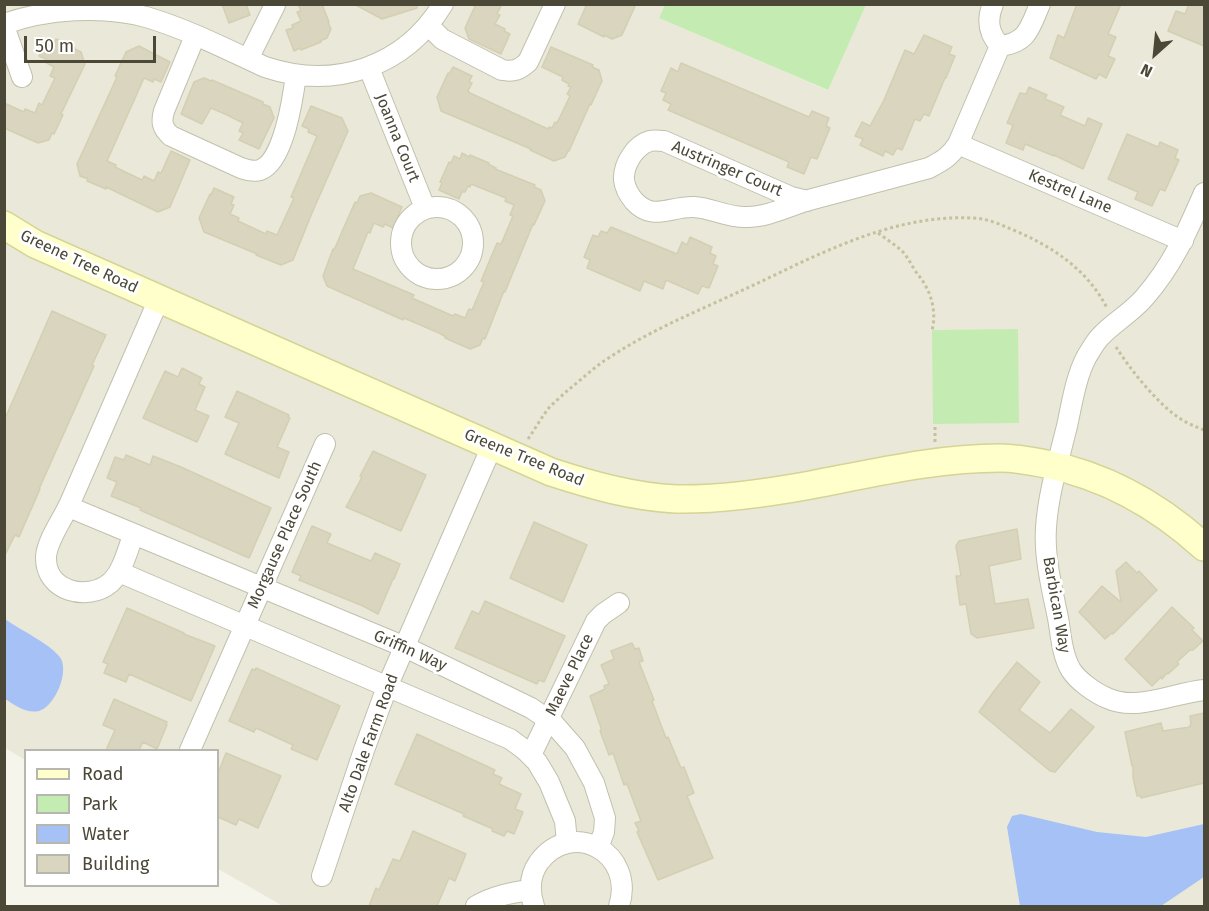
<!DOCTYPE html>
<style>
body{margin:0}
#map{position:relative;width:1209px;height:911px;overflow:hidden;background:#f6f5eb;font-family:"Fira Sans",sans-serif}
canvas{display:block}
.frame{position:absolute;inset:0;border:6px solid #4b4838;pointer-events:none}
.legend{position:absolute;left:24px;top:749px;width:195px;height:138px;box-sizing:border-box;background:#fff;border:2px solid #b7b6af;margin:0;padding:8px 10px;list-style:none;font-size:18px;color:#4b4838}
.legend li{display:flex;align-items:center;gap:12px;height:30px}
.legend b{width:30px;border:2px solid #b7b6af}
.north{position:absolute;left:1125px;top:24px;width:60px;height:60px;-webkit-text-stroke:4px #fff;paint-order:stroke;rotate:207deg;font-size:16px;font-weight:700;line-height:24px;text-align:center;color:#4b4838}
.north::after{content:'';display:block;margin:auto;width:21px;height:27px;background:#4b4838;clip-path:polygon(50% 0,100% 100%,50% 72%,0 100%)}
.scale{position:absolute;left:24px;top:36px;width:132px;height:27px;box-sizing:border-box;border:3px solid #4b4838;border-top:0;padding-left:8px;font-size:18px;line-height:21px;white-space:nowrap;color:#4b4838;-webkit-text-stroke:4px #fff;paint-order:stroke}
</style>
<div id="map">
<canvas width="1209" height="911"></canvas>
<div class="frame"></div>
<ul class="legend">
<li><b style="height:8px;background:#ffc"></b>Road</li>
<li><b style="height:16px;background:#c4ecb2"></b>Park</li>
<li><b style="height:16px;background:#a5c1f5"></b>Water</li>
<li><b style="height:16px;background:#d9d5bf"></b>Building</li>
</ul>
<div class="north">N</div>
<div class="scale">50 m</div>
</div>
<script>
const ctx = document.querySelector('canvas').getContext('2d');
ctx.lineJoin = 'round';
function fillPath(path, color) { ctx.fillStyle = color; ctx.fill(path, 'evenodd'); }
function trace(path, color, width, dash) { ctx.strokeStyle = color; ctx.lineWidth = width; ctx.lineCap = dash ? 'butt' : 'round'; ctx.setLineDash(dash || []); ctx.stroke(path); }
function write(font, color, halo, rows, align = 'center') {
  ctx.font = font + ' "Fira Sans",sans-serif'; ctx.lineWidth = 6; ctx.setLineDash([]); ctx.textBaseline = 'middle'; ctx.strokeStyle = halo; ctx.fillStyle = color; for (const [text, x, y, turn = 0] of rows) {
    ctx.save(); ctx.translate(x, y); ctx.rotate((+turn || 0) * Math.PI / 180); ctx.textAlign = isNaN(turn) ? turn : align; if (halo) ctx.strokeText(text, 0, 0); ctx.fillText(text, 0, 0); ctx.restore();
  }
}
const residential = new Path2D(`
 M5,5H665L660,18L827,90L866,5H1204V906H283L218,869V750H26L25,760L5,748Z`);
const green = new Path2D(`
 M665,5V4L866,5L828,90L659,18Z
 M1018,329L1019,423L933,424L932,330Z`);
const water = new Path2D(`
 M5,619C20,630 47,642 59,656C71,669 55,707 39,711C26,714 15,705 5,699Z
 M1021,814L1097,832L1146,837L1204,824V877L1161,906H1020L1007,827L1012,816Z`);
const building = new Path2D(`
 M222,4H246L250,15L229,23Z
 M298,4H322L329,22H328L331,29L327,38L320,41L321,42L301,50L300,48L294,51L286,30L293,28L292,25L301,21L297,12L301,11Z
 M354,4H417V8L382,19Z
 M476,4H502L497,14L500,15L495,24L505,29L504,31L510,34L501,54L469,39L465,28Z
 M587,4H636L622,35L612,39L604,35V37L578,24Z
 M1077,4H1121L1108,34L1116,37L1108,56L1115,59L1106,78L1099,74L1096,79L1050,58L1058,35L1064,38Z
 M1189,4H1204V46L1168,31L1176,11L1185,14Z
 M924,35L952,47L949,54L955,56L946,78H945L929,116L924,114L920,121L915,119L902,150L897,148L893,155L885,151L883,156L860,145L863,139L855,136L862,122L870,126L884,100L905,50L914,54Z
 M48,39L55,42L56,39L75,48V49L81,52L85,64L61,114L63,115L54,134L52,133L49,140L38,143L4,128V103L24,112L25,109L35,113L39,103L42,105L55,78L50,76L54,67L45,62L46,59L39,56Z
 M139,46L170,62L161,82L154,79L153,82L144,78L107,161L116,165L115,167L142,180L144,176L154,181L158,172L161,173L171,151L190,160L170,207L158,212L106,187V189L87,181L88,179L80,176L77,164L117,77L115,76L126,52Z
 M551,47L593,65L592,67L599,70L602,81L591,105L590,104L569,151H568L565,157L554,161L530,150L531,149L441,111L437,97L448,73L449,74L453,67L472,76L469,82L472,83L468,91L470,93L548,129L549,127L552,128L555,122L557,123L570,96L567,94L571,87L568,86L569,84L562,80L563,77L542,67Z
 M681,63L809,117L812,111L829,118L826,126L830,128L817,159L811,157L804,174L787,167L789,162L668,110L671,104L663,100L666,93L661,91L671,68L678,72Z
 M204,78L211,81L212,80L263,102V104L270,107L274,118L259,149L239,140L243,133L239,131L243,123L225,114L211,108L202,124L181,114L194,82Z
 M1029,87L1047,95L1045,99L1064,107L1060,115L1085,126L1088,118L1102,124L1083,169L1054,155V156L1025,144L1023,150L1006,143L1013,125L1007,123L1020,93L1026,94Z
 M311,106L342,118L348,131L312,213L293,260L281,265L256,255L257,254L204,232L199,218L210,194L211,195L214,188L234,197L231,204L234,205L230,214L239,218L238,221L266,234L267,231L277,235L294,198L291,197L317,136L308,132L309,129L302,126Z
 M1127,134L1158,147L1160,142L1178,150L1175,158L1179,160L1165,191L1160,189L1152,206L1135,199L1138,192L1108,179Z
 M462,153L469,157L470,155L489,163L488,164L496,168L495,169L535,185L534,187L541,190L545,201L534,225L533,224L505,292L504,291L485,339L483,338L480,345L470,349L445,338L446,337L439,333L404,318L403,320L327,286L323,276L333,249L334,250L355,202L357,203L360,196L371,193L402,207L393,228L385,224L383,227L374,223L370,233L368,232L353,269L414,295L412,298L453,316L455,314L465,318L469,309L472,310L484,282L481,281L497,243L501,244L513,216L510,215L514,205L505,201L506,198L471,184L470,187L468,186L465,192H462L459,199L439,190L442,183L440,182L449,162L451,163L454,156L460,159Z
 M611,227L677,254L682,242L687,245L690,237L712,247L710,253L716,256L713,264L718,266L709,288L702,286L698,294L666,280L663,289L644,281L640,291L587,268L590,260L584,257L593,235L598,237L601,231L607,233Z
 M52,311L106,335L92,365L94,366L39,489H40L19,537L15,535L4,557V421Z
 M182,368L202,378L199,384L205,387L195,410L209,416L197,442L143,418L165,371L178,377Z
 M237,391L289,415L288,417L290,418L277,447L289,452L279,478L225,454L239,423L225,417Z
 M373,451L426,475L401,531L346,507L362,477L360,476Z
 M126,455L150,465L153,456L181,467L271,508L249,558L140,510L141,508L111,496L117,482L107,478L115,457L124,460Z
 M534,522L587,545L563,602L510,578Z
 M312,526L331,534L327,543L371,561L375,553L400,564L394,579H393L378,614L363,606L299,580L301,576L292,572Z
 M1017,529L1021,559L989,566L995,604L1028,599L1034,628L977,638L971,634L966,604L960,605L956,576H961L956,546L959,541Z
 M1126,562L1137,573L1139,571L1157,590L1113,634L1112,633L1105,639L1079,612L1102,586L1121,602L1116,571Z
 M485,601L565,636L544,682L539,680L537,684L455,648L472,611L479,614Z
 M1172,607L1194,628L1192,630L1203,641L1193,650H1190L1177,662L1179,664L1168,674L1167,673L1162,679L1161,677L1152,686L1125,659Z
 M127,608L184,633V634L215,646L191,701L129,674L126,682L104,673L108,664L103,662Z
 M632,643L635,649L639,648L643,661L639,662L654,700L652,701L666,738L668,737L681,768L684,767L694,793L687,796L713,858L658,880L637,832L639,831L635,823L641,821L627,784L624,785L613,753L609,755L600,731H601V728L590,696L605,689L604,686L609,684L601,665L614,659L611,651Z
 M1017,662L1040,682L1019,710L1050,733L1071,709L1094,727L1055,772L1050,771L979,712L994,691Z
 M256,668L340,706L317,760L291,749L293,745L256,728L254,732L229,721L252,669L255,670Z
 M114,699L167,722L166,725H167L157,749L143,742L139,750H106L115,730L103,725Z
 M1204,713V783L1141,798V796H1137L1133,777V766H1132L1125,732L1161,723L1163,731L1190,727V725H1191L1190,716Z
 M417,734L495,770L493,774L502,778L499,784L521,794L515,809L523,812L514,834L507,831L504,836L492,831L493,829L463,816L464,814L395,784Z
 M226,753L281,776L258,828L239,819L236,825L218,817V773Z
 M413,831L466,854L455,881L449,878L437,906H369L376,888L379,890L393,859L400,861Z`);
const path = new Path2D(`
 M878,233C886,239 894,244 901,250C907,256 910,262 914,269C918,275 922,279 925,285C933,298 936,316 932,330
 M1116,347C1130,369 1154,399 1175,415C1184,422 1194,426 1204,430
 M528,439C535,429 541,418 548,409C554,402 562,396 568,390C581,380 593,368 607,359C649,331 695,312 741,291C814,257 890,214 972,218C986,218 999,224 1011,229C1052,246 1087,269 1107,308
 M935,442V424`);
const street = new Path2D(`
 M993,4C986,21 989,34 1000,46
 M4,24C46,9 103,5 146,17C187,29 226,49 265,67C334,90 404,68 443,4
 M428,25L442,39L502,70C514,72 519,70 528,62L555,4
 M4,26L22,77
 M195,36L164,111C161,122 162,128 171,136L241,168C247,170 254,172 260,170C284,162 293,97 296,75
 M1000,46C1028,43 1030,27 1040,4
 M248,59L275,5
 M369,68L425,208
 M958,144L1183,241
 M1204,193C1187,232 1173,265 1144,298C1131,313 1113,323 1100,337C1095,342 1091,350 1087,356C1076,376 1072,403 1067,426C1059,459 1048,494 1046,528C1044,557 1052,589 1058,618C1061,635 1062,655 1071,670C1078,681 1095,693 1107,698C1137,712 1173,693 1204,690
 M807,201L791,197L664,141C660,141 654,140 650,141C635,145 623,165 624,180C625,188 629,195 634,201C653,222 670,206 694,207C712,208 728,218 747,217C768,217 789,206 809,200C849,189 889,179 929,168C942,161 950,157 958,144L1000,46
 M401 243a36 36 0 1 1 72 0a36 36 0 1 1-72 0Z
 M69,507L405,647L531,708L553,723L575,748L594,783L605,818L604,832L598,848
 M134,534C127,550 123,572 110,583C87,602 45,591 46,557C47,540 63,519 70,503C100,435 130,367 159,299
 M119,572L510,739L525,750L537,762L549,782L565,821L567,843
 M190,750L325,444
 M531,755L596,621L603,614L619,603
 M322,876L364,750L387,687L492,446
 M476,906C494,896 509,893 530,890
 M534,906C529,891 529,876 539,862C572,818 636,853 619,906`);
const secondary = new Path2D(`
 M4,225L35,244L551,472C591,485 633,497 676,499C721,500 767,493 811,485C874,473 937,458 1000,458C1015,458 1031,461 1046,464C1106,476 1159,506 1204,547`);
const streetNames = [
 ["Joanna Court",397,138,68],
 ["Austringer Court",727,169,23],
 ["Kestrel Lane",1070,192,23],
 ["Greene Tree Road",79,262,25],
 ["Greene Tree Road",524,458,22],
 ["Morgause Place South",285,535,-66],
 ["Barbican Way",1056,605,80],
 ["Griffin Way",410,651,24],
 ["Maeve Place",570,675,-64],
 ["Alto Dale Farm Road",369,743,-70]
];
fillPath(residential, '#eae9d9');
fillPath(green, '#c4ecb2');
fillPath(water, '#a5c1f5');
fillPath(building, '#d9d5bf');
trace(building, '#d4cfb2', 1.5);
trace(street, '#c2c0ac', 22);
trace(secondary, '#d5d496', 30);
trace(path, '#c5c09d', 3, [3, 3]);
trace(street, '#fff', 20);
trace(secondary, '#ffc', 27);
write('16px', '#4b4838', '#fff', streetNames);
</script>
